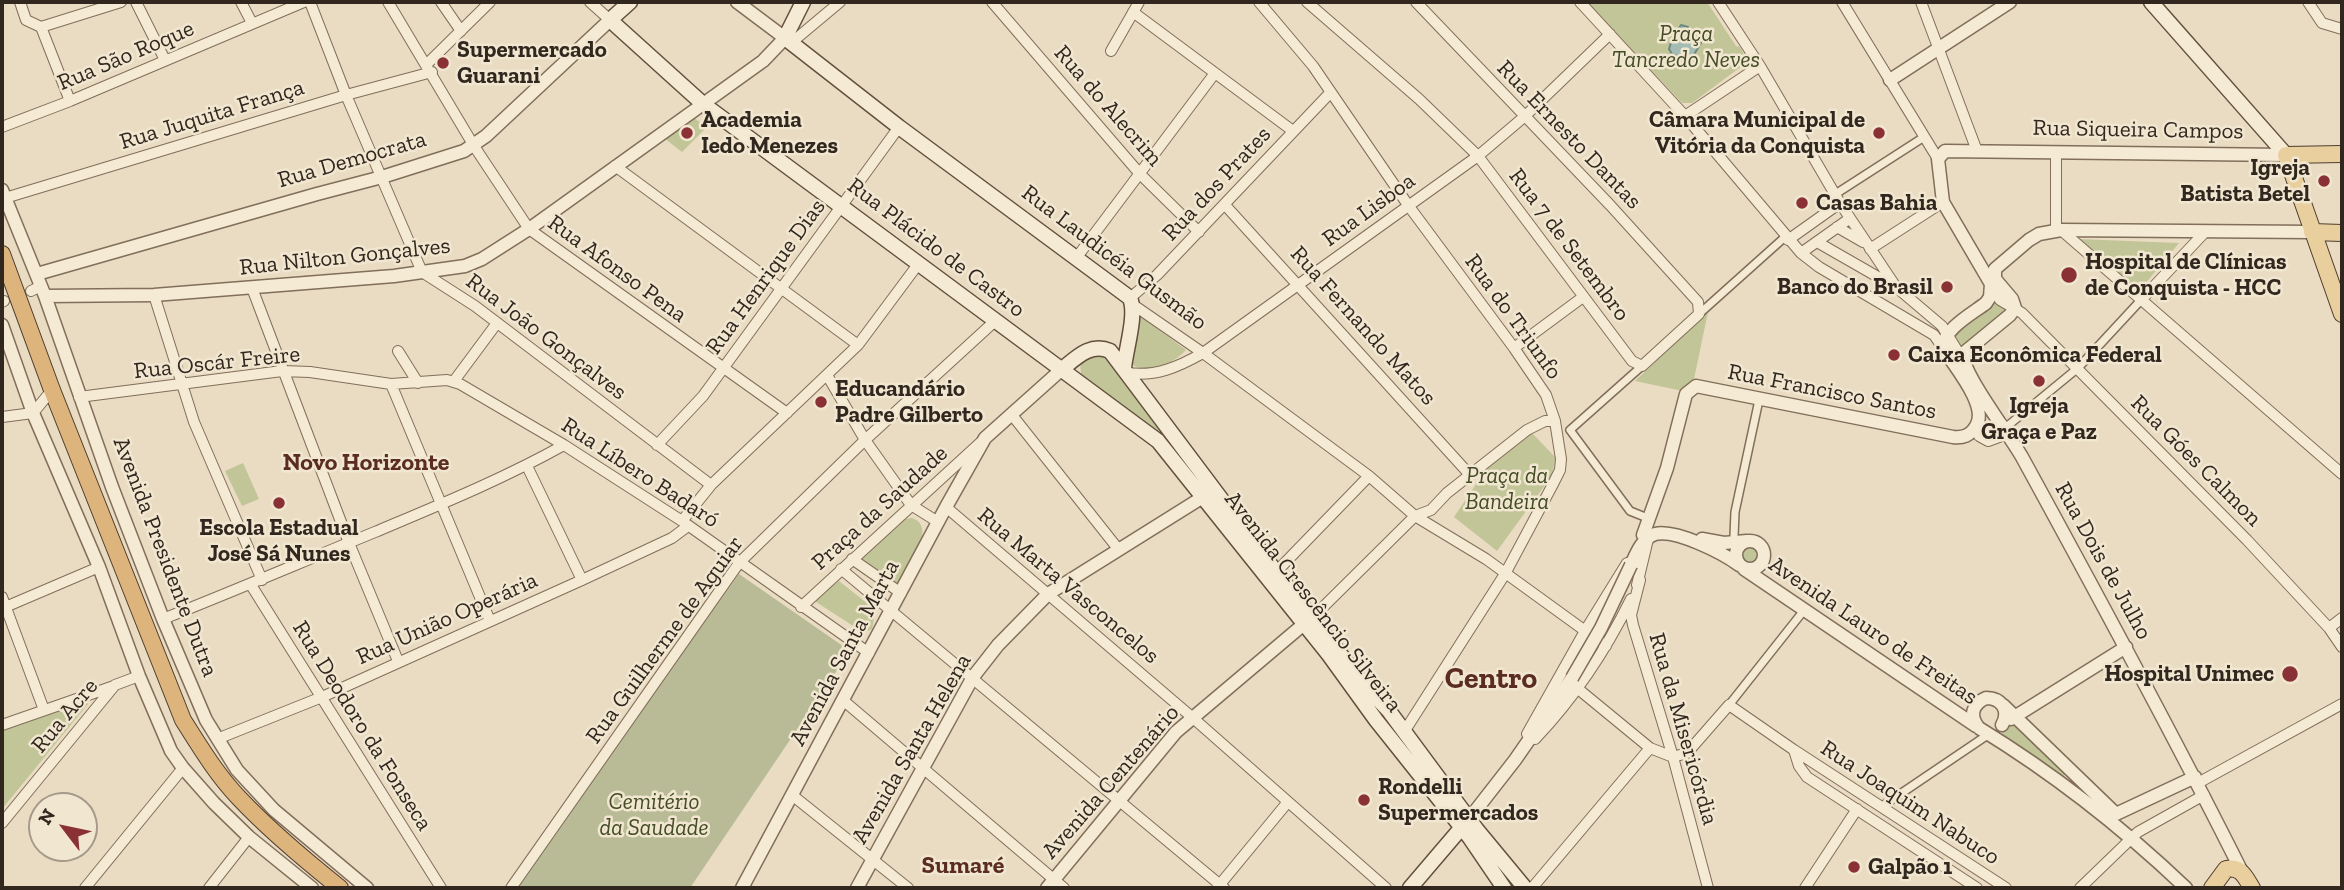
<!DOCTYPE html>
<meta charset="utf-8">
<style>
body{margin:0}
#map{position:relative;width:2344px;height:890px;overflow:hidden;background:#e9dcc2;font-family:"Zilla Slab",serif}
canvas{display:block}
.frame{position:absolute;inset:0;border:4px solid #32271e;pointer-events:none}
.north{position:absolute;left:28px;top:792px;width:70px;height:70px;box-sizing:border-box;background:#f1e7d1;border:2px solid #a59a89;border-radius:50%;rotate:302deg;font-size:19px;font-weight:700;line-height:28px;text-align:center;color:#32271e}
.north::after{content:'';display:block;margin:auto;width:24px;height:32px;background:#8a3135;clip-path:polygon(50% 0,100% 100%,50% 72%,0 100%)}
</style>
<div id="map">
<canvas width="2344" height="890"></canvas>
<div class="frame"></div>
<div class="north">N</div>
</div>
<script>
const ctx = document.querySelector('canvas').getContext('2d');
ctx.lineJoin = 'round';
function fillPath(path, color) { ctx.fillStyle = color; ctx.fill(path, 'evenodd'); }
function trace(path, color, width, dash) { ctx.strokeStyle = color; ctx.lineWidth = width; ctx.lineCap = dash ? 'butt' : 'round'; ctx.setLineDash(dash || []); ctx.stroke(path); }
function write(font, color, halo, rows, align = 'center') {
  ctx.font = font + ' "Zilla Slab",serif'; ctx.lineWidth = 5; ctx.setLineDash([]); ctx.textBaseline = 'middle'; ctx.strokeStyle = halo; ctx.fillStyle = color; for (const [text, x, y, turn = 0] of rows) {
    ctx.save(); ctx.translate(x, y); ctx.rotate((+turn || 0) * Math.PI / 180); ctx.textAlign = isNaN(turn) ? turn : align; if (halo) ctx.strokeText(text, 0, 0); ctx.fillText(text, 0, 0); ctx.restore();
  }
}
const green = new Path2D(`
 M1587,2H1707L1736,46L1740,47L1746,58V63L1692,103H1682Z
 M694,118L707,127L682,152L664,138Z
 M2078,239L2179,243L2140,290Z
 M1991,297L2013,308L1962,353L1951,333Z
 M1135,312L1186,350C1174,363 1145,379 1130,362Z
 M1708,312L1694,379L1683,391L1635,381Z
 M1090,351L1109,357L1154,421L1189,467L1205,482L1203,489L1163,436L1081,374L1080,361Z
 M1530,431L1556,458L1551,477L1497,551L1454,517L1489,465Z
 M243,463L259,499L242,506L225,471Z
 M912,518C939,527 906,569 897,585L859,559L905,519Z
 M1747,541L1759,544L1764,555L1759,567L1753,570L1735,558L1740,545Z
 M839,581L868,604L875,614L872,629L864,633L813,600Z
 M87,700L88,704L2,809V723Z
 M2017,720L2068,774L2061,776L2000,735Z`);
const cemetery = new Path2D(`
 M739,574L850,651L690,888H513Z`);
const water = new Path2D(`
 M1681,25L1688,27L1692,37L1699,39L1701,43L1693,56L1687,59L1672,54L1669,49L1672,39Z`);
const pedestrian = new Path2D(`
 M1834,195L1924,137
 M1699,314L1785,237
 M1642,366L1570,430L1630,511L1650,519
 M2005,428L2078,368L2142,299
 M1734,536L1735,512L1759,400
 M1729,705L1805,609
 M1881,807L1989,734`);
const minor = new Path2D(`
 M20,2L26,20L41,27L70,101
 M136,2L165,60
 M241,2L252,23
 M310,2L346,95L422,272L475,306L711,485
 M388,2L474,146L529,229L787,413
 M441,2L461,31
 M590,2L610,20
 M992,2L1140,174L1199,232
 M1259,2L1313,66L1408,205L1514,348L1546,395L1555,421L1561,459L1560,470L1552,486L1505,574L1404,732
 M1307,2L1419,99L1478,156L1632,361L1642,366L1699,314L1698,302L1610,205L1416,2
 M1580,2L1685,116L1801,253L1819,267L1934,335L1943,348
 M1718,2L1760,66L1840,203L1896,287L1942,326L1963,360
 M1842,2L1938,159
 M1921,2L1977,151
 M2308,2L2322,23L2342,29
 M1133,12L1293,131
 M41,27L121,2
 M791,43L840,2
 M1111,51L1139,2
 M427,64L490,2
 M1685,116L1760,66
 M2,127L70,101L304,2
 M615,166L858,345
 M5,198L346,95L432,72
 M1225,205L1470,475
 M1837,227L1863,242
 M2056,230V152
 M2061,230L2342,474
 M1788,240L1840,203
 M1817,242L1892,285
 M1870,249L1943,202
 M1801,253L1849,219
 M1077,257L1215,73
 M1991,285L2000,300L2022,313L2247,540L2329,628L2342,647
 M252,288L349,543L398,661
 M31,291L41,286
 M154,295L194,422L262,580
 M1130,298L1157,275L1330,93
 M2142,299L2205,232
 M2,302L4,301
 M1132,304L1203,353L1369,476L1415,516L1486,559L1606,646
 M1514,348L1583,297
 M398,351L418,383
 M1127,373C1156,377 1178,367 1203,353L1478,156L1524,117L1610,34
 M827,375L865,440L911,505L938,522
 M454,381L497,323
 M391,384L490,621
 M79,397L282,371L310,372L391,384L447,380L460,384L564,445L682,521L869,653
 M1012,415L1119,550
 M2,417L33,413L52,390
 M1977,424L1979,436L1988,441L1999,437L2003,431L2002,424
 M657,445L703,396L899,127
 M527,466L582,580
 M946,507L1193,718L1386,888
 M682,521L711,485L858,345L919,263
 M852,559L901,593
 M841,569L1224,888
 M1276,572L1369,476
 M1640,580L1631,615L1633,625L1673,757L1708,888
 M251,585L441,888
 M1637,585L1648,539
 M2,597L44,710
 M801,607L980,443
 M3,608L99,567
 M1313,617L1415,516L1431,510L1447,493L1527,430L1545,421H1555
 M163,619C234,591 304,561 375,532C439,505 503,479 564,445
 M2329,628L2342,618
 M1577,688L1650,748L1673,757
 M844,701L1064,888
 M2,725L114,686
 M1527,734L1585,631L1627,563
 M217,739L322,697L582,580L672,538L688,526
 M1535,739C1574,698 1606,650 1631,599
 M1794,750L1799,766L1807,777L1977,888
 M1673,757L1687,753L1729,705L1794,750L2006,888
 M2198,783L2342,704
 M792,795L908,888
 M2,823L115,685L139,676
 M85,888L183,768
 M209,888L249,837
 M511,888L739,563L865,440L995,321
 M1217,888L1287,803
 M1532,888L1650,748
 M1805,888L1857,809
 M2080,888L2138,832L2204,795`);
const tertiary = new Path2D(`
 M1890,80L2010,2
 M2,190L45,296L112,487L163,619L206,720L237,770L274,810L367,888
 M37,274L317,194L382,177L464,151L486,136L610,20
 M45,296L154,295L394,276L465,266L482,259L529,229L763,61L785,38L737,2
 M2,325L33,413L99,567L139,676L171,751L183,768L214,803L249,837L312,888
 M1643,535L1667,468L1686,394L1696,386L1953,437C1963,438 1970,436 1976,426C1989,406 1954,366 1943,348C1943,329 1972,314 1986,303L1990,297L1991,284L1943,202L1938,159L1945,151L2286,155
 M1702,539L1724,543L1747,541
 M1736 555a14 14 0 1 1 28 0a14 14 0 1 1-28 0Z
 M1631,565C1636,554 1642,538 1655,534C1676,529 1723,553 1739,565
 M1744,569L1976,726
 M2003,705L2116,814L2195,777
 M2011,719L2126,647
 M2002,725C2010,711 2002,698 1986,698C1972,704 1969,716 1979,728C2054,774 2122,827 2186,888
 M1469,819L1515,760L1572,678
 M2242,872C2172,732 2097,594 2022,457C2009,434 1965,377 1963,356L1965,352L2010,315L2015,308L2012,299L1995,279V269L2029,240L2039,234L2061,230L2312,232
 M742,888L946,507L985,438L1061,370
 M857,888L973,677L998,645L1048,594L1211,492
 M1047,888L1176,732L1304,624`);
const secondary = new Path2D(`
 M630,2L610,20L703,104L1158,441L1329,655L1376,720L1470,838L1504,888
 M803,2L785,38L899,127L1130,298C1137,315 1126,348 1124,368
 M2151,2L2286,155
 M1061,370C1075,359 1090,342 1110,351L1276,572L1366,687L1389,711L1477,830L1525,888
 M1410,888L1468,820`);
const primary = new Path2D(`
 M2342,154L2286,155L2342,314
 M2312,232L2342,233
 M2212,888L2226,869C2241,866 2245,877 2252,888`);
const trunk = new Path2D(`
 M2,254L52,390L183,720C200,747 217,775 239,798C270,831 305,860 340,888`);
const tertiaryBridge = new Path2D(`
 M1572,678L1601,628L1631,565`);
const markers = [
 [443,63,7,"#8a3135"],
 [687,133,7,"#8a3135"],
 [1879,133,7,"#8a3135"],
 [2324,181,7,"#8a3135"],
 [1802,203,7,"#8a3135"],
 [2069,275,9,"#8a3135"],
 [1947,287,7,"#8a3135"],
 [1894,355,7,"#8a3135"],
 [2039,381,7,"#8a3135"],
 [821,402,7,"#8a3135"],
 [279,503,7,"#8a3135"],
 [2290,674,9,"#8a3135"],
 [1364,800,7,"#8a3135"],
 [1854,867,7,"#8a3135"]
];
const parkNames = [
 ["Praça",1686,34],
 ["Tancredo Neves",1686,60],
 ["Praça da",1507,476],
 ["Bandeira",1507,502],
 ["Cemitério",654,802],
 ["da Saudade",654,828]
];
const poiNames = [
 ["Supermercado",457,50],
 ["Guarani",457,76],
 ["Academia",701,120],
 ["Iedo Menezes",701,146],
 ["Câmara Municipal de",1865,120,"right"],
 ["Vitória da Conquista",1865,146,"right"],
 ["Igreja",2310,168,"right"],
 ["Batista Betel",2310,194,"right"],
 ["Casas Bahia",1816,203],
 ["Hospital de Clínicas",2085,262],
 ["de Conquista - HCC",2085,288],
 ["Banco do Brasil",1933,287,"right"],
 ["Caixa Econômica Federal",1908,355],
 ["Educandário",835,389],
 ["Padre Gilberto",835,415],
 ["Igreja",2039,406,"center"],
 ["Graça e Paz",2039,432,"center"],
 ["Escola Estadual",279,528,"center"],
 ["José Sá Nunes",279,554,"center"],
 ["Hospital Unimec",2274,674,"right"],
 ["Rondelli",1378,787],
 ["Supermercados",1378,813],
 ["Galpão 1",1868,867]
];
const streetNames = [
 ["Rua São Roque",126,56,-23],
 ["Rua do Alecrim",1108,106,49],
 ["Rua Juquita França",212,115,-17],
 ["Rua Siqueira Campos",2138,130,1],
 ["Rua Ernesto Dantas",1569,135,46],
 ["Rua Democrata",352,160,-16],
 ["Rua dos Prates",1217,184,-47],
 ["Rua Lisboa",1369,210,-36],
 ["Rua 7 de Setembro",1569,245,53],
 ["Rua Plácido de Castro",936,248,37],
 ["Rua Nilton Gonçalves",345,257,-6],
 ["Rua Laudicéia Gusmão",1114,258,37],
 ["Rua Afonso Pena",617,269,36],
 ["Rua Henrique Dias",766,277,-54],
 ["Rua do Triunfo",1513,317,54],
 ["Rua Fernando Matos",1363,326,48],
 ["Rua João Gonçalves",546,337,37],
 ["Rua Oscár Freire",217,363,-6],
 ["Rua Francisco Santos",1832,392,11],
 ["Rua Góes Calmon",2196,461,45],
 ["Rua Líbero Badaró",640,473,33],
 ["Praça da Saudade",880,508,-42],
 ["Avenida Presidente Dutra",165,557,69],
 ["Rua Dois de Julho",2103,561,61],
 ["Rua Marta Vasconcelos",1068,586,40],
 ["Avenida Crescêncio Silveira",1313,602,52],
 ["Rua União Operária",447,619,-24],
 ["Avenida Lauro de Freitas",1873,631,34],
 ["Rua Guilherme de Aguiar",665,640,-54],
 ["Avenida Santa Marta",845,653,-62],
 ["Rua Acre",65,716,-50],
 ["Rua Deodoro da Fonseca",362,726,58],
 ["Rua da Misericórdia",1683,729,74],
 ["Avenida Santa Helena",912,749,-60],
 ["Avenida Centenário",1111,782,-49],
 ["Rua Joaquim Nabuco",1910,803,33]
];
const neighbourhoodNames = [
 ["Novo Horizonte",366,463],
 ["Sumaré",963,866]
];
const districtNames = [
 ["Centro",1491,679]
];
fillPath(green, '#c2c597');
fillPath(cemetery, '#b8bb96');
fillPath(water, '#a4bcb4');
trace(water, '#6c8981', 2);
trace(pedestrian, '#816e5b', 10);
trace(minor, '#816e5b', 12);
trace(tertiary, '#816e5b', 15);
trace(secondary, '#634f3e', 17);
trace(primary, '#4f3d2f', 18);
trace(trunk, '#4f3d2f', 18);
trace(pedestrian, '#f5ead4', 7);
trace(minor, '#f5ead4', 10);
trace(tertiary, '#f5ead4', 12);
trace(secondary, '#f5ead4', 14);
trace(primary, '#e9cf9d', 16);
trace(trunk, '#ddb47c', 16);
trace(tertiaryBridge, '#816e5b', 15, []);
trace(tertiaryBridge, '#f5ead4', 12);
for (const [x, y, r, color] of markers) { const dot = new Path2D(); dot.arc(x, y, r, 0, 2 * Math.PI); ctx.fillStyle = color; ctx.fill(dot); trace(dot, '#f1e7d1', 2.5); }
write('italic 23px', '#444c26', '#f1e7d1', parkNames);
write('bold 23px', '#32271e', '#f1e7d1', poiNames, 'left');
write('23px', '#32271e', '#f1e7d1', streetNames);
write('bold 24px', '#5a2c22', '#f1e7d1', neighbourhoodNames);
write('bold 30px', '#5a2c22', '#f1e7d1', districtNames);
</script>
